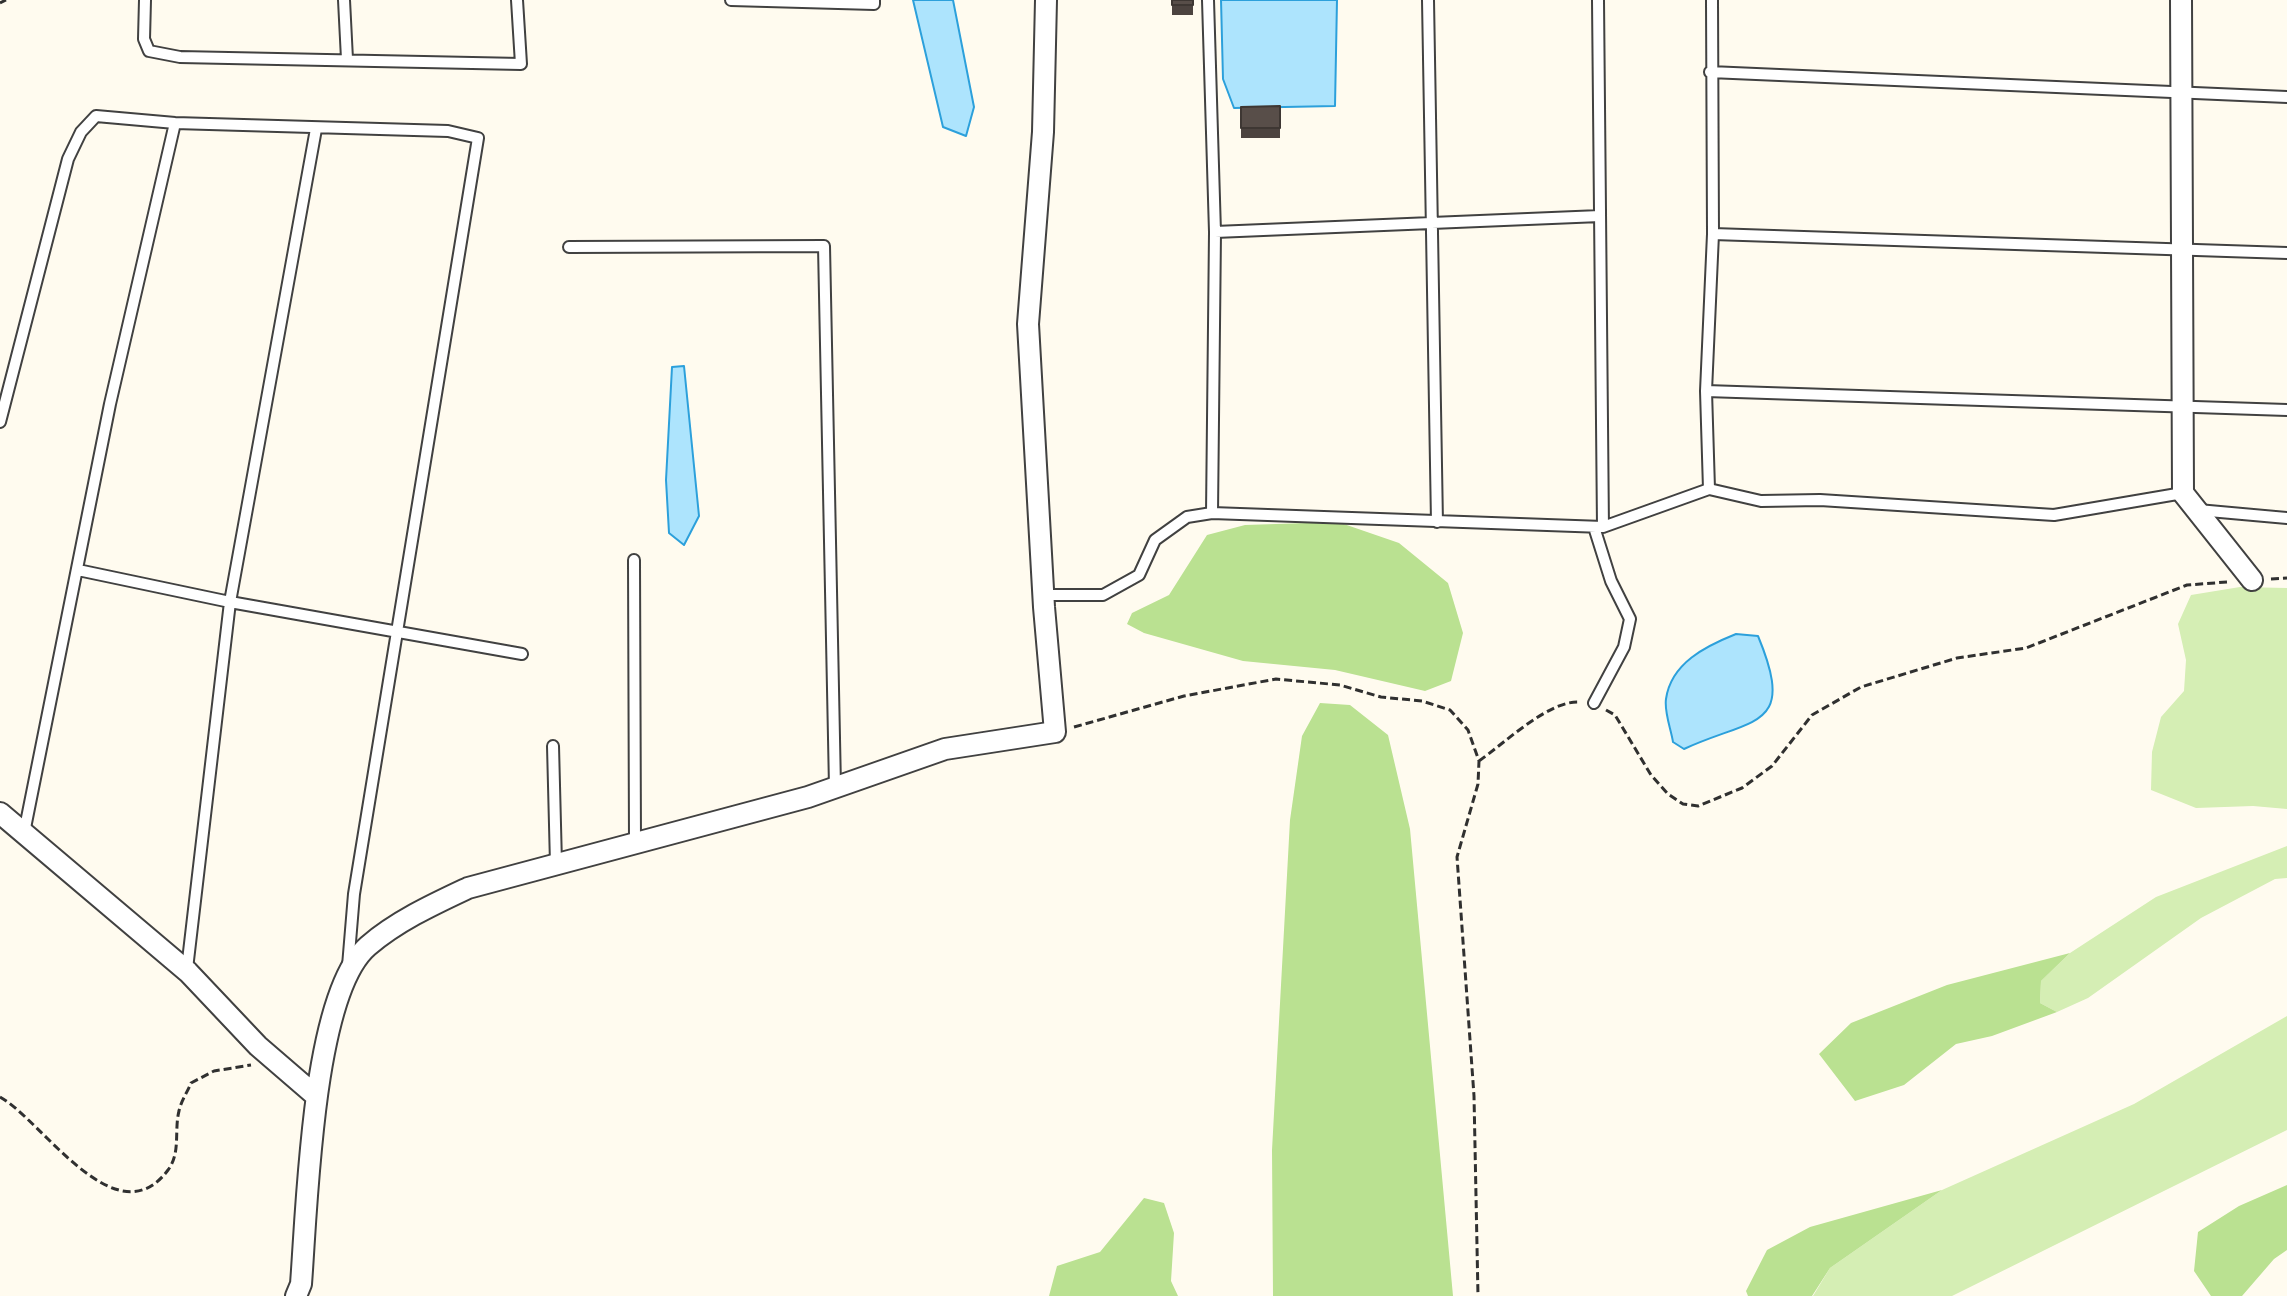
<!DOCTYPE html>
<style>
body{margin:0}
canvas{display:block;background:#fffbef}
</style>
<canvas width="2287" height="1296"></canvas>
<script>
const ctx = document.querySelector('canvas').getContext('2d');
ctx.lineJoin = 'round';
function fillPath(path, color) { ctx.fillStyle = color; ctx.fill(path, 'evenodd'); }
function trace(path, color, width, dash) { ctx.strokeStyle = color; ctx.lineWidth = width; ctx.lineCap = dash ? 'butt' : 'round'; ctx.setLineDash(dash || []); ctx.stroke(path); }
const green = new Path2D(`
 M2240,587L2287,588V809L2253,806L2196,808L2151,790L2152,752L2161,717L2184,691L2186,660L2178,624L2191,595Z
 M2287,846V878L2275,879L2201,918L2088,998L2057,1012L2040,1003L2041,981L2070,953L2156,897Z
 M2287,1016V1130L1952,1296H1813L1830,1268L1942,1190L2134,1104Z`);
const forest = new Path2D(`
 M1338,522L1399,543L1448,583L1463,633L1451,681L1425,691L1335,670L1243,661L1144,633L1127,624L1132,613L1169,595L1207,535L1245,525Z
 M1320,703L1350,705L1388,735L1410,829L1453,1296H1273L1272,1150L1290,820L1302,736Z
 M2070,953L2041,981L2040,1003L2057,1012L1992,1036L1956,1044L1904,1085L1855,1101L1819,1054L1851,1023L1947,985Z
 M2287,1185V1250L2274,1259L2242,1296H2211L2194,1271L2198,1232L2239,1206Z
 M1942,1190L1830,1268L1812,1296H1748L1746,1291L1767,1250L1810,1227Z
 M1144,1198L1164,1203L1174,1233L1171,1281L1178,1296H1049L1057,1266L1100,1252Z`);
const water = new Path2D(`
 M913,0H953L974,107L966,136L943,127Z
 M1221,0H1337L1335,106L1234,108L1223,79Z
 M684,366L699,516L684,545L669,533L666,480L672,367Z
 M1736,634L1758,636C1797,730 1753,717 1684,749L1673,742C1671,729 1664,712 1666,699C1671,663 1706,646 1736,634Z`);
const path = new Path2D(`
 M0,3L6,0
 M2271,579L2287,578
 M1606,710L1615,715L1651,775L1668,794L1683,804L1698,806L1742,788L1772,766L1812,715L1861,687L1957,658L2026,648L2187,585L2227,582
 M1074,727L1184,696L1276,679L1340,685L1381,697L1422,701L1450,710L1468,730L1479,761L1478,784L1457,857L1474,1096L1478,1296
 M1479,761C1506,742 1549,700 1580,702
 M0,1097C42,1120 116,1240 168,1170C181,1153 174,1130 179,1111C181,1101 188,1091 191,1083L214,1071L251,1065`);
const lane = new Path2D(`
 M145,0L144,39L149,51L180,57L521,64L517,0
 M344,0L347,59
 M731,0L874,4V0
 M1208,0L1215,232L1212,513
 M1428,0L1437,522
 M1598,0L1603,527
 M1710,72L2287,97
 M1215,232L1600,216
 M1713,234L2287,253
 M569,247L824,246L835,787
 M1706,391L2287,410
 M0,422L68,159L81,132L96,116L175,123L448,131L478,138L354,894L348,966
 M1709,489L1706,391L1713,234L1712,0
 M2198,510L2287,518
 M634,560L635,843
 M78,570L230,602L522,654
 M1043,595H1103L1139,575L1155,540L1187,517L1212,513L1603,527L1709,489L1761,501L1820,500L2054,515L2183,493
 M1594,703L1624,647L1630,619L1611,581L1594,527
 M553,746L556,864
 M24,833L110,404L175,123
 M187,969L230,602L316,129`);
const street = new Path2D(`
 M2181,0L2183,493L2252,580
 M0,813L188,972L258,1046L316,1096
 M296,1296L301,1284C307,1208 312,994 368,946C397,921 434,904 468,888L808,797L945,749L1055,732L1044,607L1028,324L1043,132L1046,0`);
const wall = new Path2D(`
 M1172,0H1193V15H1172Z
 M1280,106V138H1241V107Z`);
const building = new Path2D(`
 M1172,0H1193V5H1172Z
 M1280,106V128H1241V107Z`);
fillPath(green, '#d5eeb4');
fillPath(forest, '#bae191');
fillPath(water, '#ade4fd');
trace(water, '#2ca0db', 2);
trace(lane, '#414141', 14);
trace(street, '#414141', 24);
trace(path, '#303030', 3, [8, 4]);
trace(lane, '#fff', 10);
trace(street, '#fff', 20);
fillPath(wall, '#4c433f');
fillPath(building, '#584e49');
trace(building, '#3e3733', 2);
</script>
